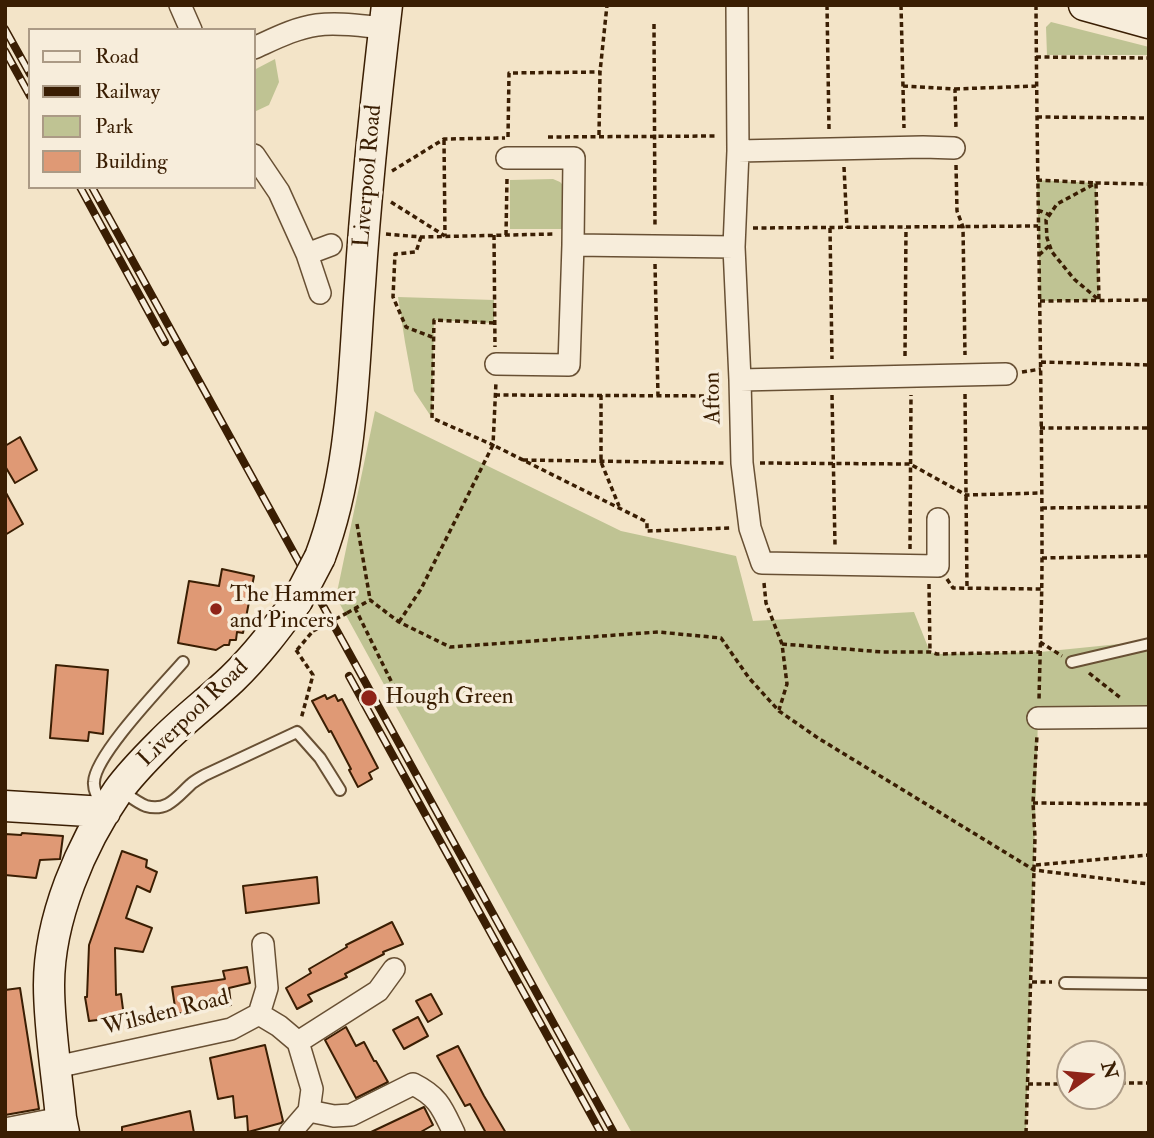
<!DOCTYPE html>
<style>
body{margin:0}
#map{position:relative;width:1154px;height:1138px;overflow:hidden;background:#f3e4c8;font-family:"IM FELL Double Pica",serif}
canvas{display:block}
.frame{position:absolute;inset:0;border:7px solid #3a1e03;pointer-events:none}
.legend{position:absolute;left:28px;top:28px;width:228px;height:161px;box-sizing:border-box;background:#f7eddb;border:2px solid #ab9a85;margin:0;padding:9px 12px;list-style:none;font-size:21px;color:#3a1e03}
.legend li{display:flex;align-items:center;gap:14px;height:35px}
.legend b{width:35px;border:2px solid #ab9a85}
.north{position:absolute;left:1056px;top:1040px;width:70px;height:70px;box-sizing:border-box;background:#f7eddb;border:2px solid #ab9a85;border-radius:50%;rotate:75deg;font-size:19px;font-weight:700;line-height:28px;text-align:center;color:#3a1e03}
.north::after{content:'';display:block;margin:auto;width:24px;height:32px;background:#8f2418;clip-path:polygon(50% 0,100% 100%,50% 72%,0 100%)}
</style>
<div id="map">
<canvas width="1154" height="1138"></canvas>
<div class="frame"></div>
<ul class="legend">
<li><b style="height:9px;background:#f7eddb"></b>Road</li>
<li><b style="height:9px;background:#3a1e03"></b>Railway</li>
<li><b style="height:19px;background:#bfc393"></b>Park</li>
<li><b style="height:19px;background:#df9975"></b>Building</li>
</ul>
<div class="north">N</div>
</div>
<script>
const ctx = document.querySelector('canvas').getContext('2d');
ctx.lineJoin = 'round';
function fillPath(path, color) { ctx.fillStyle = color; ctx.fill(path, 'evenodd'); }
function trace(path, color, width, dash) { ctx.strokeStyle = color; ctx.lineWidth = width; ctx.lineCap = dash ? 'butt' : 'round'; ctx.setLineDash(dash || []); ctx.stroke(path); }
function write(font, color, halo, rows, align = 'center') {
  ctx.font = font + ' "IM FELL Double Pica",serif'; ctx.lineWidth = 7; ctx.setLineDash([]); ctx.textBaseline = 'middle'; ctx.strokeStyle = halo; ctx.fillStyle = color; for (const [text, x, y, turn = 0] of rows) {
    ctx.save(); ctx.translate(x, y); ctx.rotate((+turn || 0) * Math.PI / 180); ctx.textAlign = isNaN(turn) ? turn : align; if (halo) ctx.strokeText(text, 0, 0); ctx.fillText(text, 0, 0); ctx.restore();
  }
}
const green = new Path2D(`
 M1051,22L1149,47V55H1047L1046,27Z
 M275,59L279,82L269,105L254,112V70Z
 M553,179L560,182L563,185L562,229H510V180Z
 M1037,180L1096,183L1099,300L1040,301Z
 M398,297L494,300V323L434,320L432,418L414,391L405,342Z
 M375,411L621,531L736,556L753,621L914,612L930,652L937,654L1040,652L1149,641V717L1038,718L1026,1133H632L546,980L336,597Z`);
const building = new Path2D(`
 M20,437L37,470L15,483L5,466V446Z
 M5,491L23,524L5,535Z
 M222,569L254,576L243,633L237,632L236,640H230L229,645H224L216,650L178,643L189,581L219,586Z
 M56,665L108,670L103,734L89,732L88,741L50,738Z
 M325,695L327,699L335,695L338,701L342,699L378,768L369,773L372,779L358,787L349,770L351,769L331,731L329,732L312,701Z
 M22,833L63,836L60,859L40,860L36,878L5,875V834L21,835Z
 M122,851L147,860L146,867L157,872L150,892L137,886L126,918L152,928L143,952L115,948L116,995L121,994L124,1017L89,1021L85,997H87L89,945Z
 M317,877L319,903L246,913L243,886Z
 M392,922L403,944L383,952L384,954L345,974L347,977L308,995L312,1001L297,1009L286,988L311,973L309,969L347,947L346,945Z
 M247,967L250,983L229,988L231,1005L176,1014L172,987L225,979L223,971Z
 M20,988L39,1109L5,1115V990Z
 M431,994L442,1014L428,1022L416,1001Z
 M418,1017L428,1036L404,1049L393,1030Z
 M346,1027L356,1046L364,1042L374,1061H376L388,1082L356,1098L325,1040Z
 M265,1045L283,1121L281,1123L248,1132L247,1116L235,1118L233,1096L218,1099L210,1058Z
 M458,1046L484,1096L506,1133H486L470,1104L465,1106L437,1056Z
 M424,1107L433,1125L419,1133H369Z
 M190,1111L194,1133H122V1127Z`);
const path = new Path2D(`
 M827,5L829,129
 M901,5L904,128
 M1036,5C1037,189 1042,373 1042,556C1042,604 1040,652 1039,700
 M654,24L655,228
 M1036,57L1149,58
 M903,86L955,89L956,129
 M955,89L1036,86
 M1037,117L1149,118
 M599,135L600,72L607,5
 M508,137L509,73L600,72
 M548,137L718,136
 M444,140L445,236
 M956,165L957,211L963,227L965,355
 M844,167L847,228
 M392,171L444,139L505,138
 M1037,180L1096,183L1099,300L1074,279L1052,252L1047,238L1046,220L1057,204L1096,183L1149,184
 M391,202L445,236
 M1038,210L1050,215
 M753,228L1038,226
 M830,228L832,359
 M386,234L421,237L554,234
 M494,235L495,347
 M506,235L507,178
 M421,237L416,252L395,254L393,297L406,327L432,337
 M1039,255L1050,245
 M655,264L658,396
 M1040,301L1149,300
 M494,323L434,320L432,418L493,445L496,382
 M905,356L906,228
 M1041,362L1149,365
 M1022,372L1041,369
 M965,394L967,588
 M495,395L724,396
 M601,395V462L619,506
 M832,395L835,545
 M1040,428H1149
 M523,460L724,463
 M760,463L910,464L966,495L1041,493
 M1042,508L1149,507
 M357,524L370,599
 M910,549L911,395
 M1042,558L1149,556
 M947,579L953,588L1041,589
 M764,583L766,603L782,644L787,684L779,710
 M929,584L930,652
 M355,608L397,693L393,700
 M347,613L370,600L399,622L450,647L658,632L721,638L749,678L779,711L818,738L1034,870L1149,884
 M399,622L421,589L493,445L647,522V531L730,528
 M1040,642L1062,656
 M782,644L883,652H930L937,654L1040,652
 M296,650L313,675L301,719
 M297,650L313,631
 M1089,673L1122,699
 M1033,803L1149,804
 M1036,865L1149,855
 M1032,982H1052
 M1112,1083H1149
 M1028,1084H1070
 M1026,1133L1035,837L1033,803L1037,735`);
const lane = new Path2D(`
 M1072,662L1149,644
 M122,791C129,796 138,803 146,806C167,812 177,797 190,785C194,781 200,778 205,775L297,732L320,758L340,790
 M103,807C99,800 93,790 94,782C95,755 163,685 183,662
 M1065,983L1149,984`);
const street = new Path2D(`
 M180,5L191,30
 M737,5L738,151L734,247L740,380L742,463L750,528L762,563L938,566V519
 M254,48C274,39 295,28 317,25C339,22 362,26 385,28
 M738,151L923,147L954,148
 M254,155L279,192L307,254L320,293
 M573,245L734,247
 M307,254L331,245
 M496,364L569,365L573,245L574,158H507
 M740,380L1006,374
 M1038,718L1149,717
 M259,1014L279,1026L298,1042L312,1089L309,1111L290,1133
 M298,1042L378,991L394,969
 M56,1067L231,1029L259,1014L267,988L263,944
 M309,1111L334,1116L351,1115L413,1084C439,1097 442,1108 454,1133
 M5,1129L61,1118`);
const secondary = new Path2D(`
 M1084,5L1149,23
 M320,557C353,470 353,376 360,285C366,192 376,98 387,5
 M5,806L105,812
 M64,1133L61,1118C57,1074 49,1029 49,985C49,919 81,844 118,791C130,774 146,758 161,743C183,720 209,701 232,679C257,655 277,628 297,601`);
const rail = new Path2D(`
 M5,29L30,74
 M5,51L30,96
 M80,187L165,342
 M92,187L614,1133
 M349,676L601,1133`);
const pathBridge = new Path2D(`
 M313,631L347,613`);
const secondaryBridge = new Path2D(`
 M297,601L320,557`);
const markers = [
 [216,609,7,"#8f2418"],
 [369,698,9,"#8f2418"]
];
const streetNames = [
 ["Liverpool Road",369,176,-85],
 ["Afton",714,398,-91],
 ["Liverpool Road",194,714,-44],
 ["Wilsden Road",166,1014,-14]
];
const poiNames = [
 ["The Hammer",230,596],
 ["and Pincers",230,622],
 ["Hough Green",385,698]
];
fillPath(green, '#bfc393');
fillPath(building, '#df9975');
trace(building, '#3a1e03', 2);
trace(lane, '#685034', 14);
trace(street, '#685034', 24);
trace(secondary, '#3a1e03', 33);
trace(path, '#3a1e03', 3.5, [5, 3.5]);
trace(lane, '#f7eddb', 10);
trace(street, '#f7eddb', 21);
trace(secondary, '#f7eddb', 30);
trace(rail, '#3a1e03', 8);
trace(rail, '#f7eddb', 5, [16]);
trace(secondaryBridge, '#3a1e03', 33, []);
trace(pathBridge, '#3a1e03', 3.5, [5, 3.5]);
trace(secondaryBridge, '#f7eddb', 30);
for (const [x, y, r, color] of markers) { const dot = new Path2D(); dot.arc(x, y, r, 0, 2 * Math.PI); ctx.fillStyle = color; ctx.fill(dot); trace(dot, '#f7eddb', 2.5); }
write('23px', '#3a1e03', '#f7eddb', streetNames);
write('23px', '#3a1e03', '#f7eddb', poiNames, 'left');
</script>
